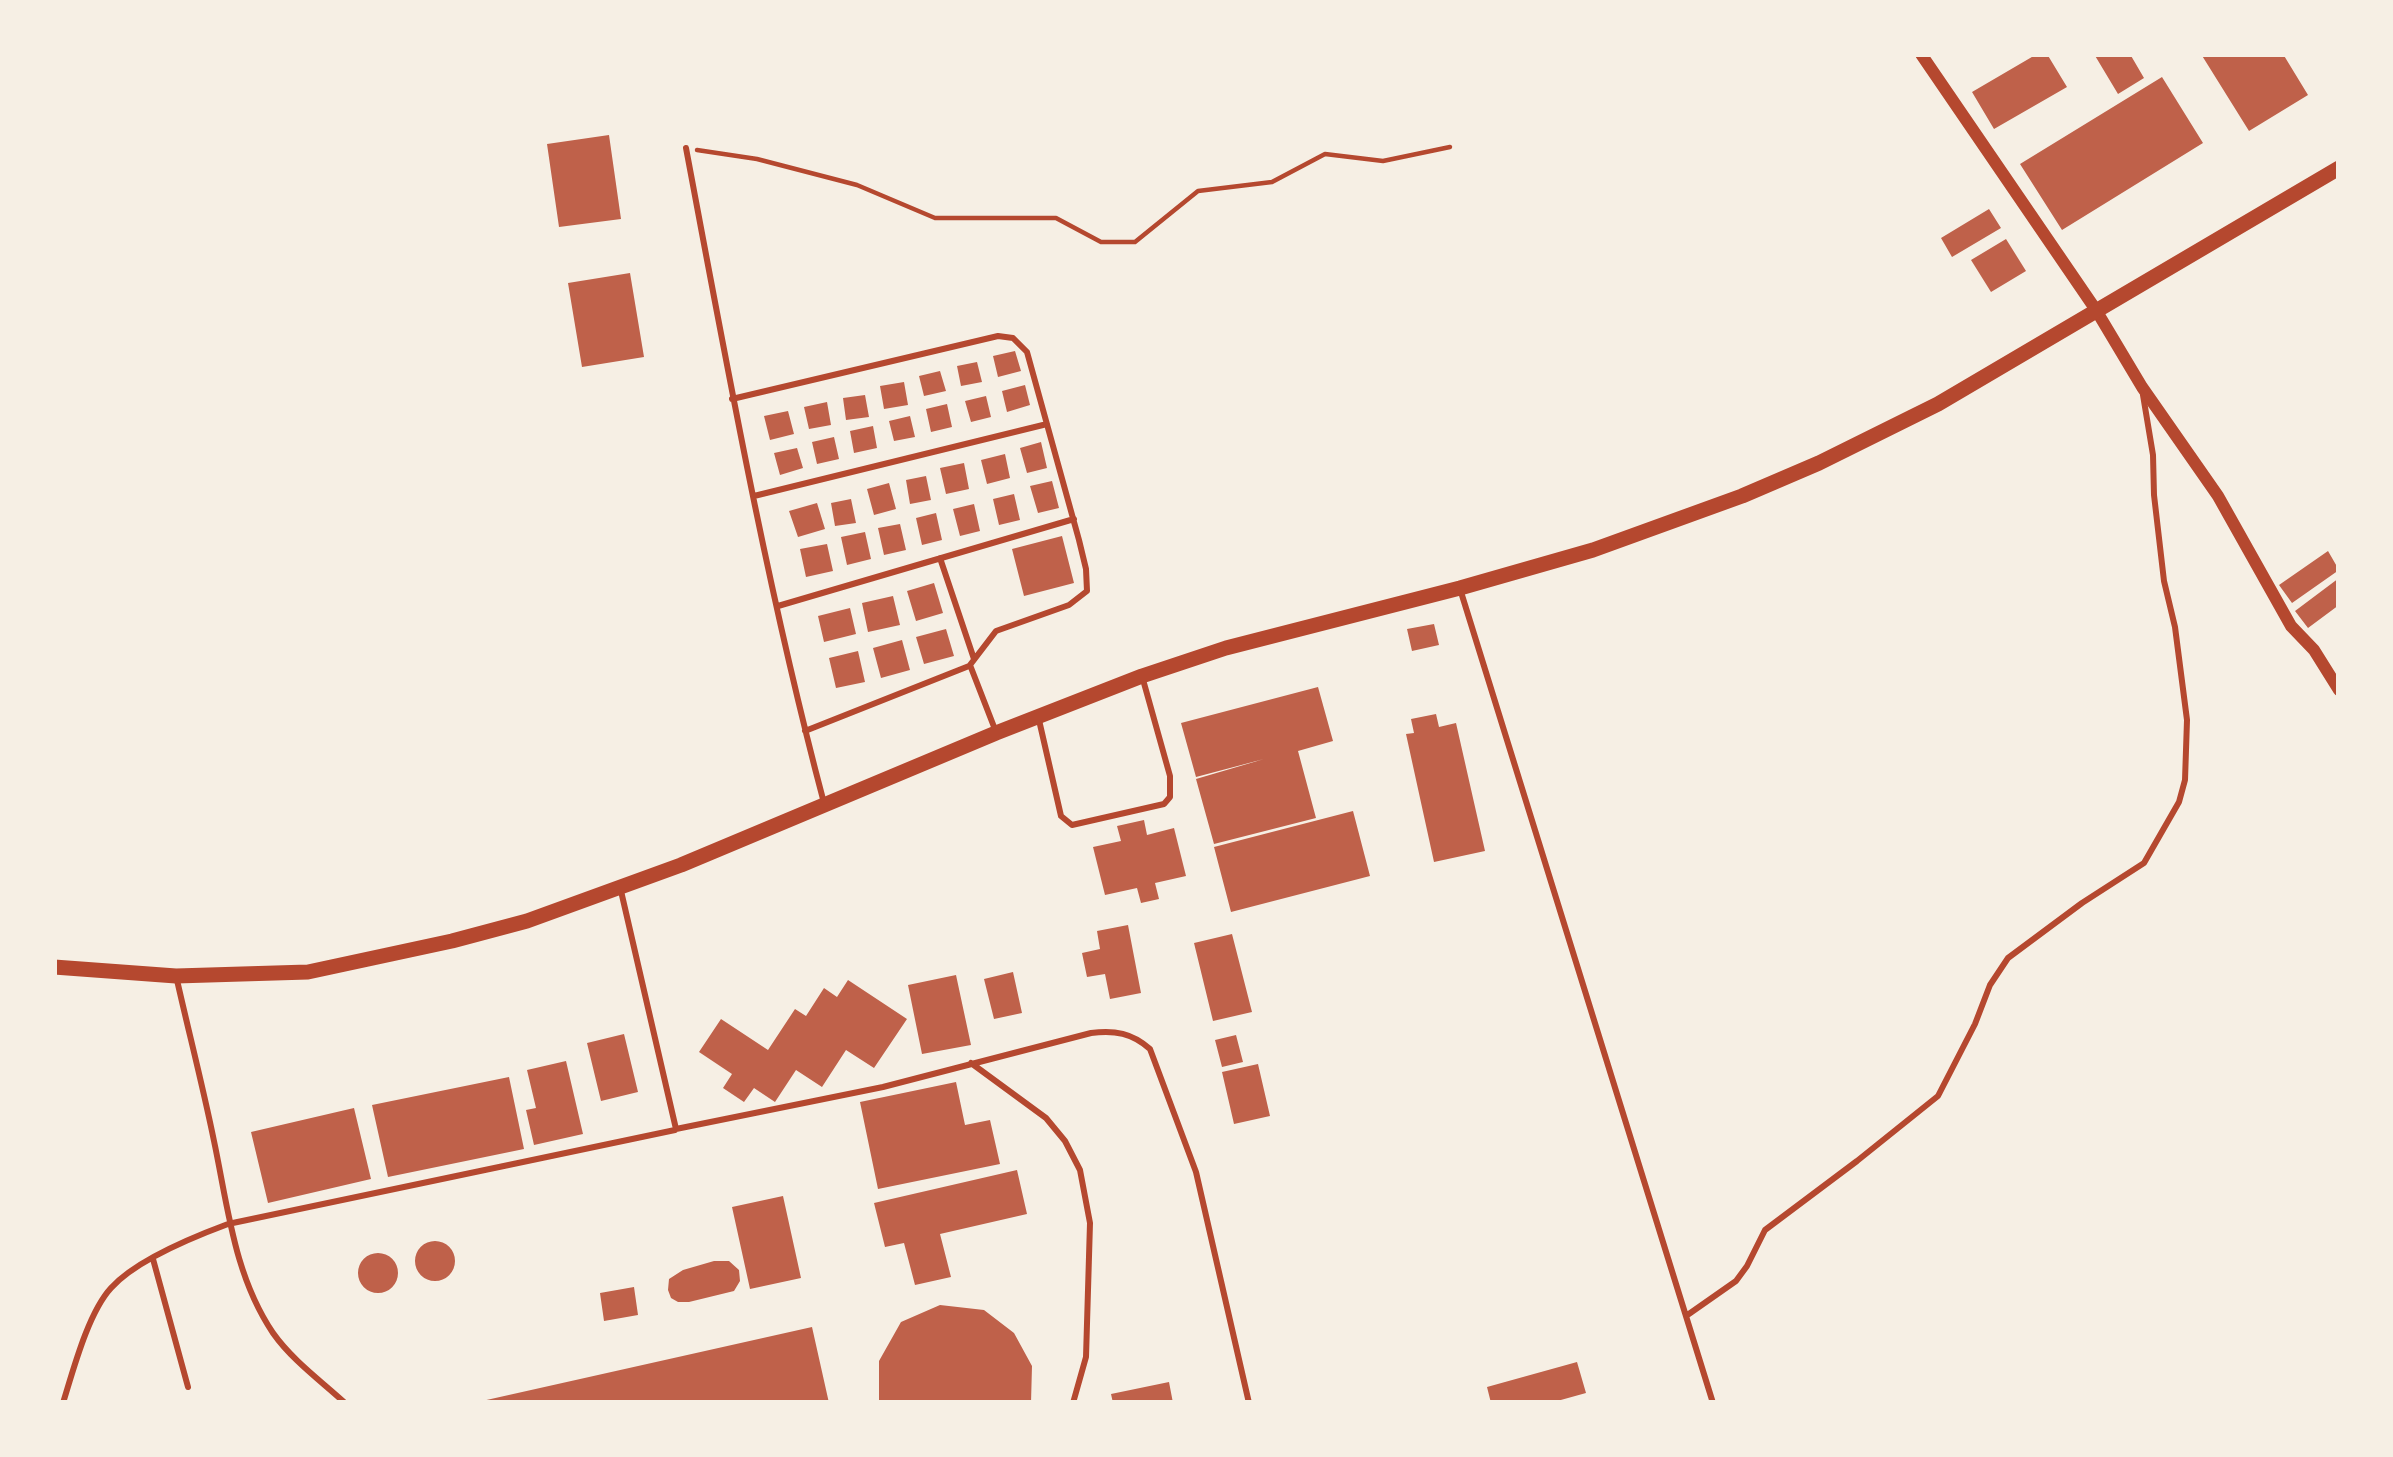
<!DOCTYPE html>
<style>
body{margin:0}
#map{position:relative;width:2393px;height:1457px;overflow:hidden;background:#f6efe4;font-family:Mulish,sans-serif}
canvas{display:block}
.frame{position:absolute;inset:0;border:57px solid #f6efe4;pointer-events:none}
</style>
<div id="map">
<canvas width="2393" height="1457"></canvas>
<div class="frame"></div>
</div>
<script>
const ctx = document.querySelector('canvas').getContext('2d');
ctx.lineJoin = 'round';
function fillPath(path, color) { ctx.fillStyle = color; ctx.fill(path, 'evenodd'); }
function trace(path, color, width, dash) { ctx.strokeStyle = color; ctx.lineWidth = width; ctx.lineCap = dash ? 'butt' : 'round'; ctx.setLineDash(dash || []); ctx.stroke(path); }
const building = new Path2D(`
 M2037,54H2047L2067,87L1994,129L1972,92Z
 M2094,54H2130L2144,78L2118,94Z
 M2201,54H2283L2308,95L2249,131Z
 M2162,77L2203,143L2062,230L2020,164Z
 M609,135L621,219L559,227L547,144Z
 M1989,209L2001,228L1952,257L1941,238Z
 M2006,239L2026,271L1991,292L1971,260Z
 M630,273L644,357L582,367L568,283Z
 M1015,351L1021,371L998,377L993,356Z
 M977,362L982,382L961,386L957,366Z
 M940,371L946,391L924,396L919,376Z
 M904,382L908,405L884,409L880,386Z
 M1025,385L1030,405L1007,412L1002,391Z
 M865,395L869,417L846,420L843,398Z
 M986,396L991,417L971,422L965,401Z
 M827,402L831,425L809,429L804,407Z
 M947,404L952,427L931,432L926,409Z
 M788,411L794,434L770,440L764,416Z
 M910,416L915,437L894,441L889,421Z
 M873,426L877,448L854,453L850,431Z
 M834,437L839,459L817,464L812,442Z
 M1041,442L1047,468L1027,473L1020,448Z
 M797,448L803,468L780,475L774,453Z
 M1005,454L1010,478L987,484L981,460Z
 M964,463L969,489L946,494L940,468Z
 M926,476L931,500L910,504L906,480Z
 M1052,481L1059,508L1038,513L1030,486Z
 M889,483L896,509L874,515L867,489Z
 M1014,494L1020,520L999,525L993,499Z
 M851,499L856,523L835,526L831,503Z
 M817,503L825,529L798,537L789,511Z
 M974,504L980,531L960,536L953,509Z
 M936,513L942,540L922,545L916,518Z
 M900,524L906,550L884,555L878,528Z
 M865,532L871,559L847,565L841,537Z
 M1062,536L1074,583L1024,596L1012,549Z
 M827,544L833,571L806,577L800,549Z
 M2328,551L2339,570L2292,603L2279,585Z
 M2339,578V605L2308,628L2295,611Z
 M934,583L943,613L916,621L907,591Z
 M893,596L900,625L868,632L862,603Z
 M850,608L856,634L824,642L818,616Z
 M1434,624L1439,645L1412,651L1407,629Z
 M946,629L954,656L924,664L916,637Z
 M902,640L910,670L881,678L873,648Z
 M858,651L865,682L836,688L829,658Z
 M1318,687L1333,741L1298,751L1316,818L1214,844L1196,779L1264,759L1196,777L1181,723Z
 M1436,714L1439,727L1456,723L1485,851L1434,862L1406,734L1414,733L1411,719Z
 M1353,811L1370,876L1231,912L1214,847Z
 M1144,820L1147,835L1174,828L1186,876L1155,883L1159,899L1141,903L1137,888L1105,895L1093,847L1121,841L1117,826Z
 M1128,925L1141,993L1110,999L1105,974L1087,977L1082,953L1100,949L1097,931Z
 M1232,934L1252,1012L1213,1021L1194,943Z
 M1013,972L1022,1013L994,1019L984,979Z
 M956,975L971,1045L922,1054L908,985Z
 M848,980L907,1019L874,1068L846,1050L822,1087L796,1070L775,1102L754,1088L744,1102L723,1088L732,1074L699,1052L721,1019L768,1050L795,1009L806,1016L824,988L837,997Z
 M624,1034L638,1092L601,1101L587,1043Z
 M1236,1035L1243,1062L1222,1067L1215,1040Z
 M566,1061L583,1134L534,1145L526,1110L536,1108L527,1070Z
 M1258,1064L1270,1116L1234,1124L1222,1072Z
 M509,1077L524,1149L388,1177L372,1105Z
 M956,1082L965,1125L990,1120L1000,1164L878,1189L860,1102Z
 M354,1108L371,1179L268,1203L251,1132Z
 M1017,1170L1027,1214L940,1234L951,1277L915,1285L904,1243L885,1247L874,1203Z
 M783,1196L801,1278L750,1289L732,1207Z
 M415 1261a20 20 0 1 1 40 0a20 20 0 1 1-40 0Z
 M358 1273a20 20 0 1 1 40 0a20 20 0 1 1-40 0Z
 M714,1261H729L739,1270L740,1281L734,1291L689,1302H678L671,1298L668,1290L669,1279L683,1270Z
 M634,1287L638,1315L604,1321L600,1293Z
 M940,1305L984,1310L1014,1333L1032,1366L1031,1403H879V1361L901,1322Z
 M812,1327L829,1403H483L482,1401Z
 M1577,1362L1586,1393L1550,1403H1491L1487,1387Z
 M1169,1382L1173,1403H1113L1111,1394Z`);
const path = new Path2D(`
 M697,150L757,159L857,185L935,218H1056L1101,242H1135L1198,191L1272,182L1325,154L1383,161L1450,147`);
const service = new Path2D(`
 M686,148C727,366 767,588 824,803
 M732,399L998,336L1013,338L1027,352L1079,540L1086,569L1087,591L1069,605L996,631L970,665L996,732
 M754,496L1047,424
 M940,558L974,659
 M1461,592L1713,1403
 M778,606L1074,519
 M1039,720L1061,816L1072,825L1164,804L1170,797V776L1142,676
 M805,731L969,666
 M621,891L676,1129L883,1087L1091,1033C1115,1030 1132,1033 1150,1049L1196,1172L1249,1403
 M177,980C189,1033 203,1087 214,1141C228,1207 234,1275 273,1333C292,1360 321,1381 345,1403
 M971,1063L1046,1118L1065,1141L1080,1170L1090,1223L1086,1357L1073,1403
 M153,1259L188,1387
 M1686,1316L1736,1281L1747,1266L1765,1230L1857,1161L1938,1096L1975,1024L1990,985L2008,958L2082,903L2144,863L2179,802L2185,780L2187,720L2175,627L2164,581L2154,495L2153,455L2143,395
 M63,1403C73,1371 88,1313 111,1288C136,1260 193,1237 228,1224L675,1130`);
const minor = new Path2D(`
 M1921,54L2096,310L2142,387L2218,496L2291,626L2314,650L2339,690`);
const tertiary = new Path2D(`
 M54,967L176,976L308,972L452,941L527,921L681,865L996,733L1142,676L1226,648L1460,588L1593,550L1742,496L1819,463L1938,404L2339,168`);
fillPath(building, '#bf614a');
trace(path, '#b5482f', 4.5);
trace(service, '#b5482f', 6);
trace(minor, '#b5482f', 12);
trace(tertiary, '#b5482f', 15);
</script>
